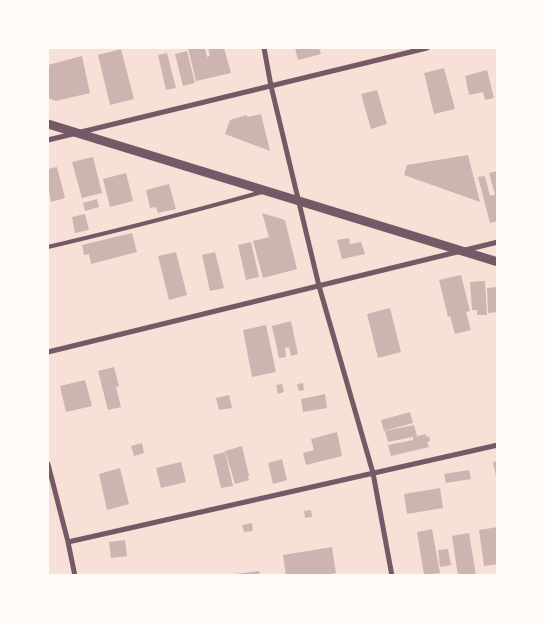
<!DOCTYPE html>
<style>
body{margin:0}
#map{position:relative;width:545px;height:623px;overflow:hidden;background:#f7e1d7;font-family:Bitter,serif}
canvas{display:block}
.frame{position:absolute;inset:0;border:49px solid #fffaf5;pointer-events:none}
</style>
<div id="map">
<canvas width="545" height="623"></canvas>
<div class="frame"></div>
</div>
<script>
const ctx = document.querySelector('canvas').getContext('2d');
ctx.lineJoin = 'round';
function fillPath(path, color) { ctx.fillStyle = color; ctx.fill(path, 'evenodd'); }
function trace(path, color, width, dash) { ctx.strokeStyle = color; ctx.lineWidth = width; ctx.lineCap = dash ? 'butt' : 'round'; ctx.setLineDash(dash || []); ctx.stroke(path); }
const building = new Path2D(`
 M188,48H197L198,49L205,48L207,57L210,56L208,48H224L231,73L196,81Z
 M295,48H319L321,54L298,60Z
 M121,49L134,99L110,105L98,55Z
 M187,51L195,83L183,86L175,54Z
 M167,53L176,88L166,90L158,55Z
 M82,56L90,93L56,101L48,98V65Z
 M444,68L455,109L434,114L424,73Z
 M487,70L494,98L485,100L483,92L469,95L465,76Z
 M377,90L387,124L371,129L361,94Z
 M261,114L270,151L225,134L230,120L247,115V117Z
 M468,155L480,202L404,175L407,165Z
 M93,157L102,193L82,198L72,162Z
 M57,167L65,198L51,202L48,187V169Z
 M498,171V221L490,223L478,177L485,176L490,196L493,195H495L489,173Z
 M126,173L133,201L110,207L103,179Z
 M169,184L176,209L158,213L156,207L150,208L146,190Z
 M97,199L99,207L85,211L83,203Z
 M262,213L285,220L297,269L263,278L253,241L269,237Z
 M85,214L89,230L75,233L72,217Z
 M132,233L137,252L91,264L89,254L84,255L82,245Z
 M349,238L350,244L361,242L365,254L342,259L337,240Z
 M251,242L259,277L246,280L238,245Z
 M176,252L187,295L169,300L158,256Z
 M215,252L224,288L210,291L202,255Z
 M461,275L470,311L466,312L471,330L455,334L450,316L448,317L439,280Z
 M485,281L487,315H477V310H472L470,282Z
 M498,287V312L488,313L487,288Z
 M390,308L401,352L378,358L367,314Z
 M291,321L298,354L291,356L289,347L285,348L286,357L279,358L272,326Z
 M266,325L276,372L252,377L243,330Z
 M114,367L119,386L116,387L121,407L108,410L98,371Z
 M85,380L92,406L66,412L60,386Z
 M303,383L304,390L299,391L297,384Z
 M282,384L284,392L278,394L276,385Z
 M325,394L327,408L303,412L301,399Z
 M229,395L232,408L219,410L216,398Z
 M410,412L413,423L384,431L381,420Z
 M414,425L417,436L388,442L385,431Z
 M337,432L342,456L306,465L303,453L314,450L311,439Z
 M426,434V437L429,436L430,441L427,442L429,447L391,456L388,445L413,440V437Z
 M142,443L144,453L134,456L131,446Z
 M242,446L249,476H248L249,480L235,484L225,451Z
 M225,452L233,486L221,488L213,455Z
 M282,459L287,480L273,484L268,463Z
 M498,461V475L496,476L493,462Z
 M181,462L186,482L161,488L156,468Z
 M120,468L129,504L107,510L99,474Z
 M469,470L471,479L446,483L444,474Z
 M440,488L443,508L407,514L404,494Z
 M311,510L312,517L305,518L304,511Z
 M252,523L253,531L244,532L242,525Z
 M498,527V564L484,566L479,530Z
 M432,529L440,573L424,575L417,532Z
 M469,533L476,575L458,576L452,536Z
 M125,540L127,556L111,558L109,542Z
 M332,547L336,573L322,576H286L283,555Z
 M448,549L451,565L440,567L438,550Z
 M259,571L260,576H235V574Z`);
const service = new Path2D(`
 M48,247C120,230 191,212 262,192`);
const minor = new Path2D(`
 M264,48L271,86L319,286L373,473L392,576
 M48,140L427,48
 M48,352L498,242
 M48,464L68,542L75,576
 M68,542L498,445`);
const tertiary = new Path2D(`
 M48,124L498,262`);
fillPath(building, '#ccb4b1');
trace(service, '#755966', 4);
trace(minor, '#755966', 5);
trace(tertiary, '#755966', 9);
</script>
